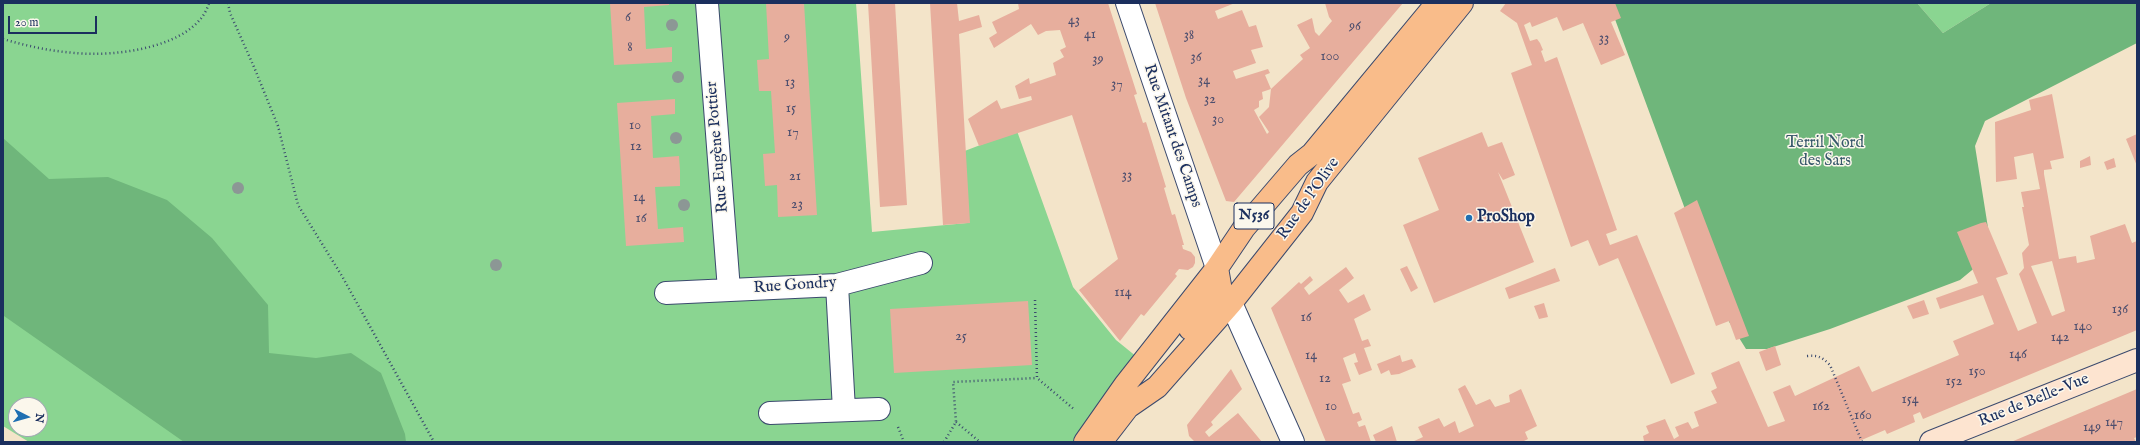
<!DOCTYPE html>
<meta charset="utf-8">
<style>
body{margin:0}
#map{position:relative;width:2140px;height:445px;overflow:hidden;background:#f3e4c9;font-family:"IM FELL English",serif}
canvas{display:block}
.frame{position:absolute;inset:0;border:4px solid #1b2f5e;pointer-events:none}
.north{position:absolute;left:8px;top:397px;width:40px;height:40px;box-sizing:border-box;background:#fbf7ec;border:1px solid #a1a7b3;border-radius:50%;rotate:96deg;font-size:11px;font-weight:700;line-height:16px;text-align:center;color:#1b2f5e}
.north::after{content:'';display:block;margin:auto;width:14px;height:18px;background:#1f6fb2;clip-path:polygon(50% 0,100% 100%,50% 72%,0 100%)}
.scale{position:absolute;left:8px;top:16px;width:89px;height:18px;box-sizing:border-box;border:2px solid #1b2f5e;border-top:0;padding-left:5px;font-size:12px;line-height:14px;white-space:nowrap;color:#1b2f5e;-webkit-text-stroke:3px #fbf7ec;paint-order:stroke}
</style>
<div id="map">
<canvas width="2140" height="445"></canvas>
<div class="frame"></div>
<div class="north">N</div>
<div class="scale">20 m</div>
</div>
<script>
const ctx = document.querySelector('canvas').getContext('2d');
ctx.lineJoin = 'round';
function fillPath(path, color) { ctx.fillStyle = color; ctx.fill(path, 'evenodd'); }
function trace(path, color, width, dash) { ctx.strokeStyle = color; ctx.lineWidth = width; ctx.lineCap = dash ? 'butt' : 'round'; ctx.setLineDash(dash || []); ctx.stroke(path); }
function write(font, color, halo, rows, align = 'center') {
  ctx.font = font + ' "IM FELL English",serif'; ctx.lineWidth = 3; ctx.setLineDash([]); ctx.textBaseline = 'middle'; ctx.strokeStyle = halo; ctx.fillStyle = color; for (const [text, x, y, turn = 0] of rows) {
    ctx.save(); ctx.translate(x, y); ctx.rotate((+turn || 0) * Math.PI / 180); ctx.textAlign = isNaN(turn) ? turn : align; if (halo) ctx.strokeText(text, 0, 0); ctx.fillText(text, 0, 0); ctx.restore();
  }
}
const green = new Path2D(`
 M3,3H856L872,232L967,223L962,152L1017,131L1073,287L1116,340L1148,366L1085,442H29L3,426ZM16,405H40V429H16Z
 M1917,3H1991L1943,33Z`);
const forest = new Path2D(`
 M1609,3H1917L1943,33L1991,3H2137V43L1985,121L1975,146L1989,234L1983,261L1960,280L1830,329L1767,349H1746L1723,312Z
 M3,138L49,179L108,177L167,200L212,238L268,305L269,353L316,358L351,353L381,373L405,434L406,442H184L4,316Z`);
const building = new Path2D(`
 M610,3H669V5L644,7L646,49L672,47V62L614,65Z
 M766,3H804L817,215L778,217L777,185L765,186L763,154L775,153L771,91H759L757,60L769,59Z
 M868,3H895L907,205L880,207Z
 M930,3H957L959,21L979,15L982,27L959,34L970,223L943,225Z
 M1018,3H1108L1137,94L1134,95L1143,123L1146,122L1166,187L1164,188L1172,215L1175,214L1184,245H1182L1183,249L1191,252L1195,257V263L1193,267L1188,270L1179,269L1175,274L1177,276L1144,316L1141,314L1120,341L1079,290L1118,259L1072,115L979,146L968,119L997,100L1001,109L1032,100L1031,96L1019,99L1015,86L1029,78L1030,84L1056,75L1053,63L1064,57L1060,50L1066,47L1060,30L1046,31L1038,35L1031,24L994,48L989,38L997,33L992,22L1019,9Z
 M1155,3H1235L1215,11L1218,19L1242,10L1249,27L1256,25L1263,47L1251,50L1256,63L1233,71L1236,79L1268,69L1270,73L1265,75L1271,89L1303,59L1300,55L1310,48L1297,25L1312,18L1315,32L1319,36L1332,21L1329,17L1325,3H1403L1234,202L1226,201L1186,98ZM1271,89L1269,107L1259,117L1269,132L1267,134L1254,110L1259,107V101L1263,99L1262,92Z
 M1506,3H1615L1621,18L1611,22L1625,55L1601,65L1583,23L1563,31L1557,17L1532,27L1530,22L1524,25L1530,41L1537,39L1540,43L1543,50L1541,51L1545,62L1557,57L1617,230L1606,234L1610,245L1637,235L1695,374L1671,384L1618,258L1599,266L1588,240L1571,247L1511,73L1532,65L1517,23L1500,11Z
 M2052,94L2064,158L2050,161L2052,169L2044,170V174L2059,259L2076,256L2077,263L2095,259L2090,236L2125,224L2132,243L2137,241V330L1923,419L1920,412L1913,415L1915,422L1887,434L1885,430L1857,442H1641L1644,441L1643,436L1649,433L1646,426L1665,419L1674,439L1679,436L1675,427L1688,422L1692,429L1699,426L1694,412L1717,403L1711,391L1717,388L1711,373L1739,361L1768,427L1785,421L1773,392L1790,385L1795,396L1859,366L1872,392L1959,355L1953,341L1994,324L1983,295L1940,309L1936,298L1978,283L1957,232L1981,223L1986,222L2008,274L1996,278L2018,331L2037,323L2019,274L2024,268L2022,253L2029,245L2022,207H2024L2021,192L2040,189L2033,153L2014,157L2017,179L1996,182L1995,122L2031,110L2029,100ZM2052,261L2065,311L2052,316L2031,266Z
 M675,99V114L651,116L653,158L679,156L680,170V186L655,187L658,229L683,227L684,242L626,246L617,103Z
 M1482,132L1488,147L1502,142L1515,175L1503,180L1498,172L1534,262L1434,303L1403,225L1439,210L1418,158Z
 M2137,134V166L2126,139Z
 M2090,156L2091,165L2080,168V161Z
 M2114,158L2116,167L2107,170L2104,162Z
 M1697,200L1749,336L1736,340L1729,321L1716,326L1674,213Z
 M1407,266L1418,288L1411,292L1400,269Z
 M1346,267L1354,278L1339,290L1348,303L1364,294L1371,310L1354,319L1362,341L1368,339L1371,346L1364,348L1372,370L1359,375L1354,363L1358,362L1355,353L1343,358L1351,381L1342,384L1353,414L1359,412L1362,420L1357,422L1359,427L1365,425L1371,442H1326L1271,308L1299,282L1301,284L1310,276L1313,280L1304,288L1309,295Z
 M1555,268L1560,281L1509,299L1505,288Z
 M1924,300L1929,314L1913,319L1907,306Z
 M1028,301L1032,365L894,373L890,309Z
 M1544,303L1548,317L1539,319L1534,306Z
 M1775,346L1781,365L1766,371L1759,352Z
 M1400,355L1402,362L1412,359L1416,367L1399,374L1391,375L1389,370L1381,374L1377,364Z
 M1231,369L1242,389L1211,422L1213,425L1205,432L1209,437L1238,413L1262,442H1195L1189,436L1187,425Z
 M1465,385L1476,405L1490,399L1495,407L1510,402L1509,395L1521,389L1537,426L1525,432L1528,439L1522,442H1412L1423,437L1418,427L1439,418L1444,427L1455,421L1459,433L1474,426L1458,389Z
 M2137,389V437L2134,438L2136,442H2011Z
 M1392,426L1397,442H1376L1373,435Z`);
const path = new Path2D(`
 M228,3L230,13L254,67L278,126L298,205L342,276L434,442
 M3,39C27,46 50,51 75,53C114,57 196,48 209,3
 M1035,300L1037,378L1075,410
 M1807,356C1818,355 1822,357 1830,365L1862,442
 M956,422L980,442
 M898,427L904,442
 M944,442L956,422L953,382L1037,378`);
const street = new Path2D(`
 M707,3L729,290
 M1127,3L1217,268
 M837,285L844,410
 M666,293L837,285L921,263
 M1231,303L1293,442
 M770,413L879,409`);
const secondary = new Path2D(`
 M1931,442L2137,360`);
const primary = new Path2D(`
 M1190,329L1221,291L1217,268
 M1085,442L1125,385L1217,268L1244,228L1298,165L1312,154L1437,3
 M1101,442L1128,407L1157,387L1231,303L1302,213L1317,182L1462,3`);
const trees = [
 [672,25],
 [678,77],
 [676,138],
 [238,188],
 [684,205],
 [496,265]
];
const markers = [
 [1469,218,4,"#1f6fb2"]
];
const numberNames = [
 ["6",628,18],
 ["43",1074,21],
 ["96",1355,27],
 ["41",1090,35],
 ["38",1189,36],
 ["9",787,38],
 ["33",1604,39],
 ["8",630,48],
 ["100",1330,57],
 ["36",1196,58],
 ["39",1098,60],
 ["34",1204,81],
 ["13",790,83],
 ["37",1117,85],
 ["32",1210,100],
 ["15",791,109],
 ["30",1218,120],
 ["10",635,126],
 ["17",793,133],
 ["12",636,147],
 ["33",1127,176],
 ["21",795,177],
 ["14",639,198],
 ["23",797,205],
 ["16",641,219],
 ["114",1123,293],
 ["136",2120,310],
 ["16",1306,318],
 ["140",2083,327],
 ["25",961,337],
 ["142",2060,338],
 ["146",2018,355],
 ["14",1311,356],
 ["150",1977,372],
 ["12",1325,379],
 ["152",1954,382],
 ["154",1910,400],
 ["10",1331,407],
 ["162",1821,407],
 ["160",1863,416],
 ["147",2114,423],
 ["149",2092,428]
];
const shields = [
 [1254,216,40]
];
const shieldNames = [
 ["N536",1254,216]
];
const streetNames = [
 ["Rue Mitant des Camps",1172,136,71],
 ["Rue Eugène Pottier",718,147,-95],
 ["Rue de l'Olive",1309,199,-55],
 ["Rue Gondry",795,286,-4],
 ["Rue de Belle-Vue",2034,401,-22]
];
const parkNames = [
 ["Terril Nord",1825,144],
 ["des Sars",1825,162]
];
const poiNames = [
 ["ProShop",1477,218]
];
fillPath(green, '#8ad591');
fillPath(forest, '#6fb67b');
fillPath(building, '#e7ae9d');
trace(street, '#3b4a6e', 24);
trace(secondary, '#3b4a6e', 24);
trace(primary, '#3b4a6e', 24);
trace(path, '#3b4a6e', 2.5, [1, 3]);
trace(street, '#fff', 22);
trace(secondary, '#fde4d0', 22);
trace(primary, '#f9bc8a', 22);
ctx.fillStyle = '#8c9795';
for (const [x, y] of trees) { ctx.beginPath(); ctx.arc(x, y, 6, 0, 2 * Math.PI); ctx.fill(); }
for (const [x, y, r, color] of markers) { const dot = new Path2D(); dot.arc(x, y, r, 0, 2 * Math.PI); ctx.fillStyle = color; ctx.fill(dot); trace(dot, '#fbf7ec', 1.5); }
write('14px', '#4e4f6e', null, numberNames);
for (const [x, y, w] of shields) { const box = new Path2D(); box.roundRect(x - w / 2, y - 13, w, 26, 3); ctx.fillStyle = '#fbf7ec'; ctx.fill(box); trace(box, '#1b2f5e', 1); }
write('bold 15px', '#1b2f5e', null, shieldNames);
write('16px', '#1b2f5e', '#fbf7ec', streetNames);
write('16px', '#37586b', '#fbf7ec', parkNames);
write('bold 16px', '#1b2f5e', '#fbf7ec', poiNames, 'left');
</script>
